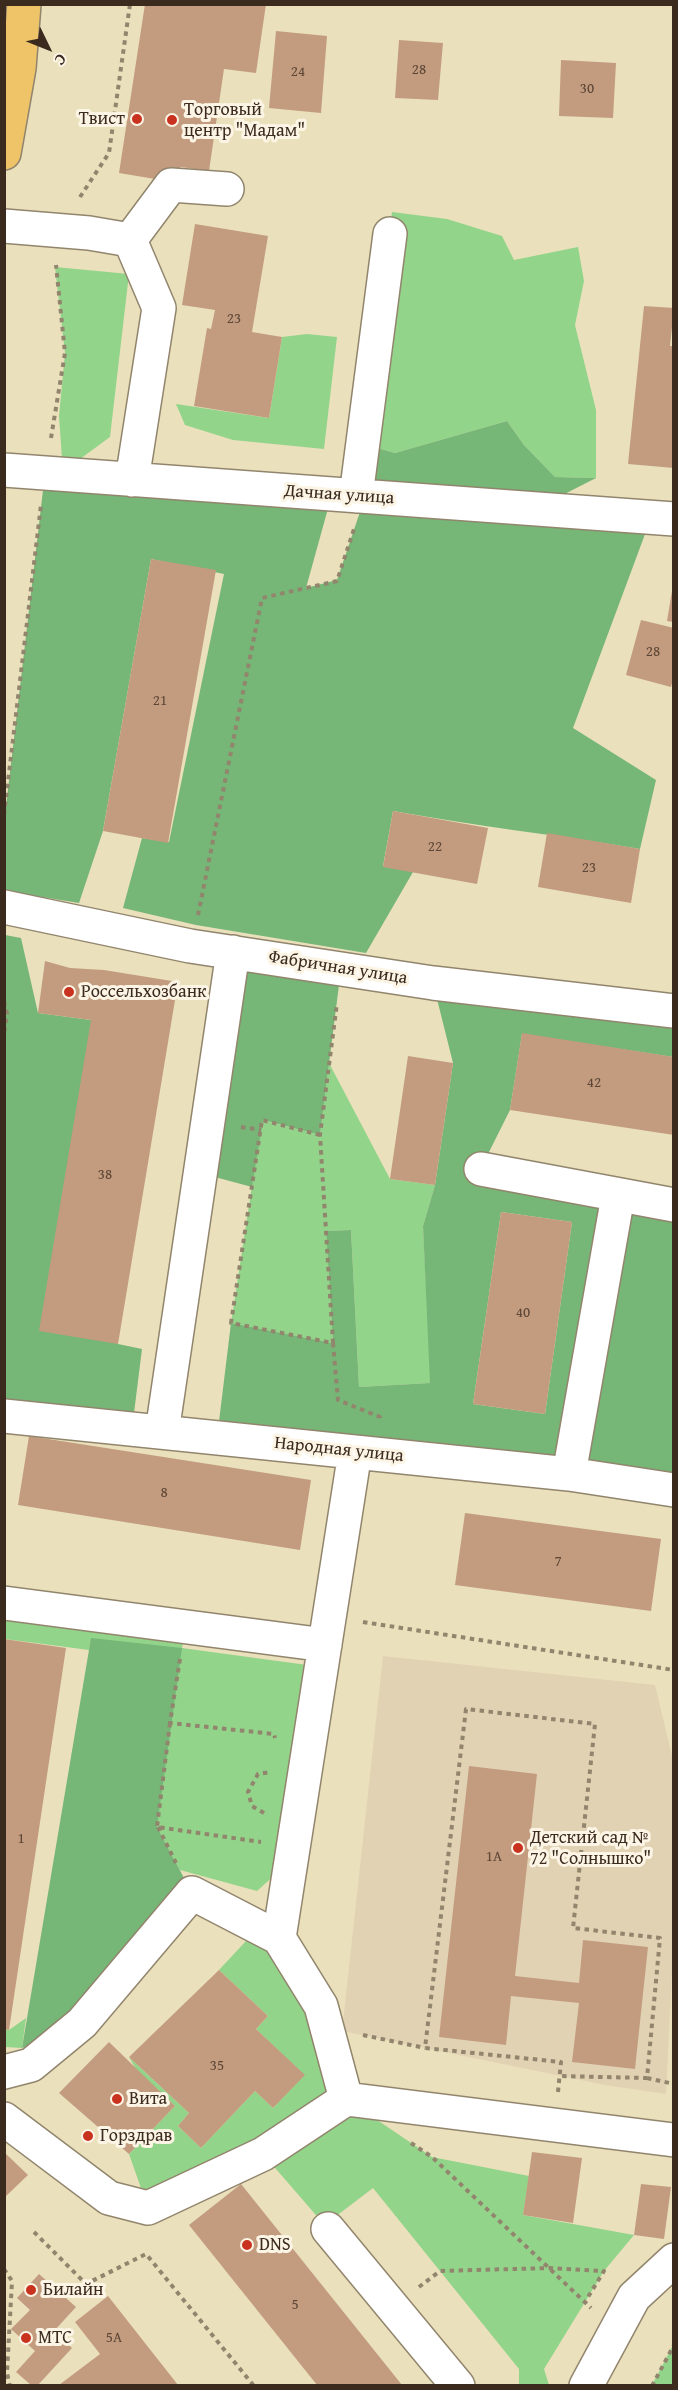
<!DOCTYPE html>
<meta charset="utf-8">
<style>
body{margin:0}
#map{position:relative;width:678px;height:2390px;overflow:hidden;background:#eae0bc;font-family:"Gentium Book Plus",serif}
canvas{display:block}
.frame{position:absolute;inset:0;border:6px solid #3b2a1e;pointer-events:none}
.north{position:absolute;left:18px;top:18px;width:60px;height:60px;-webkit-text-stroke:4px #fcf5e5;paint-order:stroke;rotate:133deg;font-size:16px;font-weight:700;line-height:24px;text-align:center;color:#3b2a1e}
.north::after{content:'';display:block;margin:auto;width:21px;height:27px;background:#3b2a1e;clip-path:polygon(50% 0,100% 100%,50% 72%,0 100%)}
</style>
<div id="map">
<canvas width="678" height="2390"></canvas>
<div class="frame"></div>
<div class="north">С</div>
</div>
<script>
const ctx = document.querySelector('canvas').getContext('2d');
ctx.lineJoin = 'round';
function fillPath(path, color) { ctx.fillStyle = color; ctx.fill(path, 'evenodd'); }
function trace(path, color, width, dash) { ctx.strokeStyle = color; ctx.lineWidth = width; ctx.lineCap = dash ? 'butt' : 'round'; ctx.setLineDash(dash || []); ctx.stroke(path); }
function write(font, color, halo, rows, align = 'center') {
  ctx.font = font + ' "Gentium Book Plus",serif'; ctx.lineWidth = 6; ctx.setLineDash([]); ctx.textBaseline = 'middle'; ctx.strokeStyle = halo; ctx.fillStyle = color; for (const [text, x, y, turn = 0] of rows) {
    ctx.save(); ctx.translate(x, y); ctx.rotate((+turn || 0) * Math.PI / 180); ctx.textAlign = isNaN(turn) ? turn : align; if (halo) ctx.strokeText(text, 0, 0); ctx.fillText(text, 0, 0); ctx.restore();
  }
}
const built = new Path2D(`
 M383,1656L655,1685L674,1764V1931L666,2094L605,2085L342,2031Z`);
const green = new Path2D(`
 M392,212L447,219L502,236L514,260L578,247L584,281L575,325L596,410V478L555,477L524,445L507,421L395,453L363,444Z
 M55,267L129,274L110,437L80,459H62L59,416L65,353Z
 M307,334L337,337L324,449L233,440L185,425L176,404L269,418L282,337Z
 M329,1063L390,1179L435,1185L423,1226L431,1383L359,1387L351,1230L326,1231L333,1343L231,1323L262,1120L320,1135Z
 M5,1603L186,1626L182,1648L322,1667L276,1874L257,1891L180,1870L157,1827L170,1723L91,1640L89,1650L5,1639Z
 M259,1927L279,1938L346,2099L432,2157L529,2176L523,2215L634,2235L604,2271L544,2369L549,2385H519V2369L373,2188L335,2217L328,2229L263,2154L148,2208L129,2154L175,2106L137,2071L129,2057L189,2113L178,2126L201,2148L255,2091L273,2108L304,2075L256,2029L268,2016L219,1970Z
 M26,2018L22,2048L5,2047L4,2029L9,2030Z
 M673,2345V2385H652Z`);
const forest = new Path2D(`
 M507,421L524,445L555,477L596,478L537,508L651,518L573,728L656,780L640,849C558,835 475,826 393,811L383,866L413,872L366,953L196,925L123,908L142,838L169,842L224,574L151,559L103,831L79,903L5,891V815L45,473L332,494L306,588L337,580L365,497L363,444L395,453Z
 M5,935L21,938L38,1013L91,1020L118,1344L142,1349L132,1429L5,1416Z
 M233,952L341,969L320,1135L263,1120L252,1187L200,1173Z
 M433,983L673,1011V1057L522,1034L510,1110L481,1168L673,1205V1490L217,1438L231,1323L333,1343L326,1231L351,1230L359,1387L430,1383L423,1226L435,1185L453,1063ZM501,1212L572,1222L545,1414L473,1404Z
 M91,1638L182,1648L157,1827L192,1893L82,2023L22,2048Z`);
const building = new Path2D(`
 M145,4H266L256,73L224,69L209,171L181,167L161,180L119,173Z
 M276,31L327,36L321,113L269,108Z
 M399,40L443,43L438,100L395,98Z
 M561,60L616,63L613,118L559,116Z
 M195,224L268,236L252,332L282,337L269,418L194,406L207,328L211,329L215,310L182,305Z
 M644,306L674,308L670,346H674V468L628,464Z
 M151,559L216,570L168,843L103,831Z
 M672,591H674V622L667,621Z
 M641,620L674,628V676L671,687L626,675Z
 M393,811L488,828L477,884L383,867Z
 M547,833L640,849L631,903L538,887Z
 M45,961L70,968L104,970L178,982L118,1344L39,1331L91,1020L38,1013Z
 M522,1033L674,1057V1135L510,1110Z
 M408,1056L453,1063L435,1185L390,1179Z
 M501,1212L572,1222L545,1414L473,1404Z
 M29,1436L311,1480L300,1550L18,1505Z
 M465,1513L661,1539L651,1611L455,1585Z
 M4,1639L66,1648L9,2030L4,2029Z
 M469,1766L537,1774L515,1976L579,1983L583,1940L648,1947L635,2069L572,2062L579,2003L511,1996L506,2045L439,2037Z
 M219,1970L268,2016L256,2029L305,2075L273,2108L255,2091L201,2148L178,2126L189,2113L129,2057Z
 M109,2042L175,2106L129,2154L59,2093Z
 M4,2152L28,2175L4,2198Z
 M532,2152L582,2158L573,2223L523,2215Z
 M241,2184L402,2385H317L189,2225Z
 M641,2184L671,2187L664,2239L634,2235Z
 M39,2274L76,2307L54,2331L72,2348L38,2385H31L16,2372L35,2351L11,2329L30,2310L17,2298Z
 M108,2296L178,2385H59L100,2354L75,2322Z`);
const path = new Path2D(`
 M80,197L109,153L130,4
 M51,438L65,353L56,265
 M4,815L41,505
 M198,915L262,598L337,581L354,529
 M4,1001L7,1014L4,1034
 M241,1127L261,1130
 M320,1135L262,1120L231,1323L333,1343L320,1135L337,1003
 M333,1343L338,1400L380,1417V1420
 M363,1622L674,1670
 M180,1659L170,1723L274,1734L275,1738
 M170,1723L157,1827L261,1842
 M264,1813L252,1806L248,1792L258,1774L270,1772
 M158,1827L176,1863
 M363,2035L425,2048
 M647,2078L674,2084
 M558,2092L561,2062L425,2048L466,1709L595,1724L573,1928L660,1938L647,2078L559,2076
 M411,2143L432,2157L591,2308
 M34,2232L86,2284L146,2254L254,2386
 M4,2269L12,2281L7,2373L10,2386
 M419,2287L440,2271L549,2268L604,2271L585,2302
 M652,2386L674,2345`);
const minor = new Path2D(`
 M4,226L89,233L130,240L159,308L132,480
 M130,240L171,185L227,189
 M4,470L674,519
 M356,496L390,234
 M4,907L190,946L433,983L674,1011
 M481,1169L674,1205
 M4,1416L569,1474L674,1490
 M162,1432L233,952
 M569,1474L618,1196
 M4,1603L325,1645
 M279,1938L355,1452
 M4,2072L31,2065L82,2023L192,1893L279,1938L321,2006L346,2099L263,2154L148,2208L109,2198L4,2119
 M346,2099L674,2140
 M328,2229L458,2386
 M586,2386L634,2297L674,2260`);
const major = new Path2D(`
 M4,153L19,68L24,4`);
const markers = [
 [137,119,6,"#c8321e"],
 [172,120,6,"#c8321e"],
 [69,992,6,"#c8321e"],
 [518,1848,6,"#c8321e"],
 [117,2099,6,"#c8321e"],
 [88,2136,6,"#c8321e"],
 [247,2245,6,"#c8321e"],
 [31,2290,6,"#c8321e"],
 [26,2338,6,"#c8321e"]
];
const numberNames = [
 ["28",419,70],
 ["24",298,72],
 ["30",587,89],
 ["23",234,319],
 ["28",653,652],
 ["21",160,701],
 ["22",435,847],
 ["23",589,868],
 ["42",594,1083],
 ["38",105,1175],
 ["40",523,1313],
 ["8",164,1493],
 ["7",558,1562],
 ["1",21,1839],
 ["1А",494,1857],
 ["35",217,2066],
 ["5",295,2305],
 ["5А",114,2338]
];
const poiNames = [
 ["Торговый",184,110],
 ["центр \"Мадам\"",184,131],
 ["Твист",125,119,"right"],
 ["Россельхозбанк",81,992],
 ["Детский сад №",530,1838],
 ["72 \"Солнышко\"",530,1859],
 ["Вита",129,2099],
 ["Горздрав",100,2136],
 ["DNS",259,2245],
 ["Билайн",43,2290],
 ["МТС",38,2338]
];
const streetNames = [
 ["Дачная улица",339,495,4],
 ["Фабричная улица",338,968,9],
 ["Народная улица",339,1450,6]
];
fillPath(built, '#e2d2b4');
fillPath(green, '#93d48b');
fillPath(forest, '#76b677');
fillPath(building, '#c39c7f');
trace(minor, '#92856d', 36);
trace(major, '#92856d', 36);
trace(path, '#92856d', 4, [4.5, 4.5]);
trace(minor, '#fff', 33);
trace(major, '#efc469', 33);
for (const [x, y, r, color] of markers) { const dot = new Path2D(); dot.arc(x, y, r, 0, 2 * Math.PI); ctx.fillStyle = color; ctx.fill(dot); trace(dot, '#fcf5e5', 2); }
write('15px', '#5d4636', null, numberNames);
write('18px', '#3b2a1e', '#fcf5e5', poiNames, 'left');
write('18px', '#3b2a1e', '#fcf5e5', streetNames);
</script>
